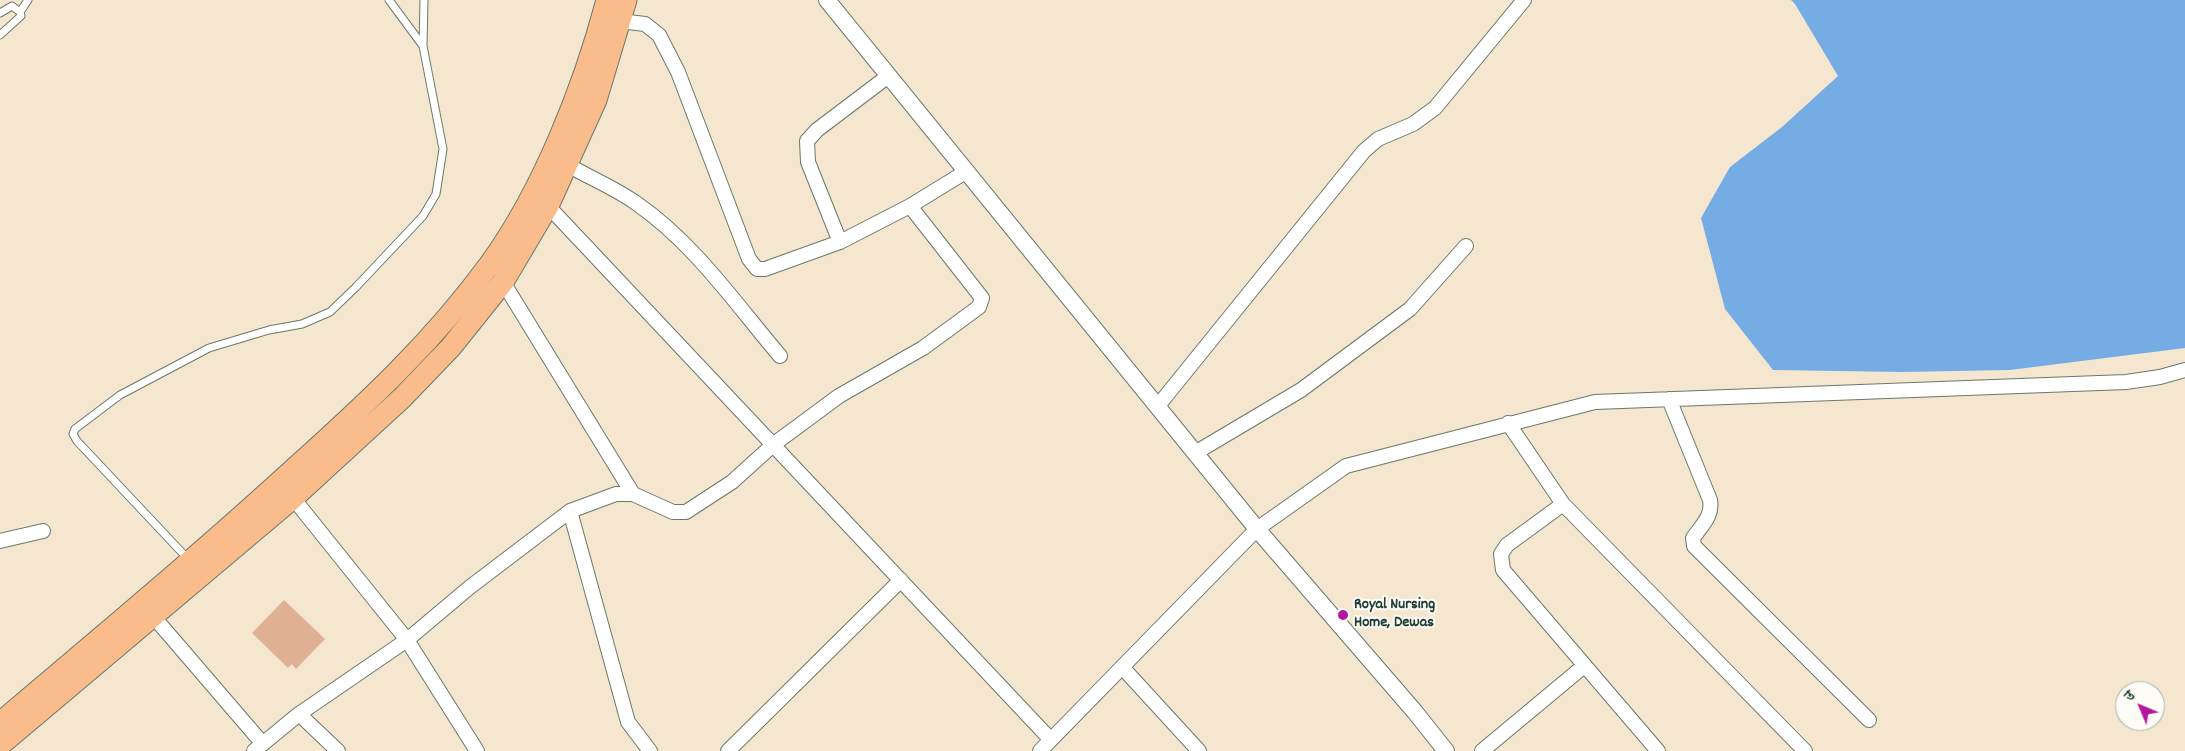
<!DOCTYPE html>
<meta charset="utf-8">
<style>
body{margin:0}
#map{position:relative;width:2185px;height:751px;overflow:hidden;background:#f5e6d0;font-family:Dekko,"Playpen Sans Deva",sans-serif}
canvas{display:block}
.north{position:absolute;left:2115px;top:681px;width:50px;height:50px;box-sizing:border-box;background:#fdfcf7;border:1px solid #a4b0a9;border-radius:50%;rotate:315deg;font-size:14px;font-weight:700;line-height:20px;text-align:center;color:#1f3d34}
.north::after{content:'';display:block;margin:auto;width:18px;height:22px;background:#b5179e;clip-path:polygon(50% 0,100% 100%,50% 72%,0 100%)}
</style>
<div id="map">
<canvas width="2185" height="751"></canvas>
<div class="north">उ</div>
</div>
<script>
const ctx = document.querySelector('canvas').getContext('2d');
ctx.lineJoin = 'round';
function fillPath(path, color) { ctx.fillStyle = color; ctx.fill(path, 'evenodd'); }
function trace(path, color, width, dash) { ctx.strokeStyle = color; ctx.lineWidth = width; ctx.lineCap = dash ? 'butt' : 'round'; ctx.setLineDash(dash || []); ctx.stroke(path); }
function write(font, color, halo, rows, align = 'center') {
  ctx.font = font + ' Dekko,sans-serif'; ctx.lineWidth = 4; ctx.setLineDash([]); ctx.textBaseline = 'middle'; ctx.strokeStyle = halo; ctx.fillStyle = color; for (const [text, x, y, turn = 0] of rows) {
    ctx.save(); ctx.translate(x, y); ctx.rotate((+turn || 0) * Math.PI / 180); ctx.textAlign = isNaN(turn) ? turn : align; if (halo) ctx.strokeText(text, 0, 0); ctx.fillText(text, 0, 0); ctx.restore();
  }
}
const water = new Path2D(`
 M1791,0H2185V348L2010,370L1902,372L1773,370L1725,309L1701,218L1730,167L1782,127L1838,76L1795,4Z`);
const building = new Path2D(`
 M284,600L325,639L296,669L292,664L288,668L252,633Z`);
const service = new Path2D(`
 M389,0L423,46
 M20,12L28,0
 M0,13L12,6L20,12L21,16L0,35
 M188,559L77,441L73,434L75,429L120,395L209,348L269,330L302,324L330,312L356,287L423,216L436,194L443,149L423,46L424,0`);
const minor = new Path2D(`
 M620,21L645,24L659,35L678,72L749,259L757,269H765L840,242L910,206L967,171
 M568,165C590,178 615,188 636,203C694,243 735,303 780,356
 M548,206L1051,740
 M840,242L808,162L807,141L817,130L887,77
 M503,282L633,494
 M1669,399L1710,500C1713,516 1702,525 1693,538L1694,546L1869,720
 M1157,407L1364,151L1378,139L1413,124L1435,108L1524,0
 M1508,423L1563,504L1805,751
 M1195,453L1301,390L1410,309L1466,246
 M293,498L407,640L477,751
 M1563,504L1507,545L1501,554L1503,570L1658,751
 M570,511L628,722L650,751
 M0,541L43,531
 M153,616L263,744
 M1122,667L1199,751
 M299,714L338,751
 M254,751L299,714L407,640L470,587L570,511L616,494H633L673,512H686L732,482L774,444L839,396L923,348L979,307L982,298L910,206
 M728,751L901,580
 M1040,751L1257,529L1346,466L1595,402L2126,382L2160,377L2185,370
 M1482,751L1584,666`);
const tertiary = new Path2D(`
 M827,0L1257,529L1415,712L1446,751`);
const primary = new Path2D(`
 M0,723C99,639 200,555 296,467C367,403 433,342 490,264C543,191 584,87 607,0
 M0,745L293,498L402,398L451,347L503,282L548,206L596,100L626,0`);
const markers = [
 [1343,615,6,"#b5179e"]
];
const poiNames = [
 ["Royal Nursing",1354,606],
 ["Home, Dewas",1354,624]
];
fillPath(water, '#76ace4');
fillPath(building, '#e0b094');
trace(service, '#6a786b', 9);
trace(minor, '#6a786b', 16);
trace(tertiary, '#6a786b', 18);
trace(primary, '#6a786b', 23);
trace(service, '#fff', 7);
trace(minor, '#fff', 14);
trace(tertiary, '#fff', 16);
trace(primary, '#fabc8b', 21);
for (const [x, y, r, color] of markers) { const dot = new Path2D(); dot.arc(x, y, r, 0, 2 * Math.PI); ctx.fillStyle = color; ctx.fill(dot); trace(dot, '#fdfcf7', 2); }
write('bold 16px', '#1f3d34', '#fdfcf7', poiNames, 'left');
</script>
